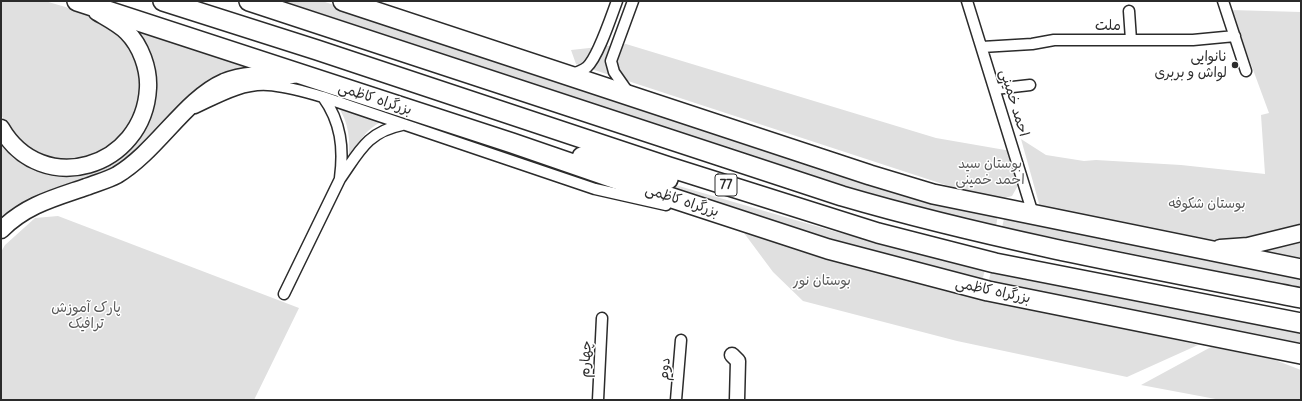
<!DOCTYPE html>
<meta charset="utf-8">
<style>
body{margin:0}
#map{position:relative;width:1302px;height:401px;overflow:hidden;background:#fff;font-family:Delius,sans-serif}
canvas{display:block}
.frame{position:absolute;inset:0;border:2px solid #2b2b2b;pointer-events:none}
</style>
<div id="map">
<canvas width="1302" height="401"></canvas>
<div class="frame"></div>
</div>
<script>
const ctx = document.querySelector('canvas').getContext('2d');
ctx.lineJoin = 'round';
function fillPath(path, color) { ctx.fillStyle = color; ctx.fill(path, 'evenodd'); }
function trace(path, color, width, dash) { ctx.strokeStyle = color; ctx.lineWidth = width; ctx.lineCap = dash ? 'butt' : 'round'; ctx.setLineDash(dash || []); ctx.stroke(path); }
function write(font, color, halo, rows, align = 'center') {
  ctx.font = font + ' Delius,"Playpen Sans Arabic",sans-serif'; ctx.lineWidth = 3; ctx.setLineDash([]); ctx.textBaseline = 'middle'; ctx.strokeStyle = halo; ctx.fillStyle = color; for (const [text, x, y, turn = 0] of rows) {
    ctx.save(); ctx.translate(x, y); ctx.rotate((+turn || 0) * Math.PI / 180); ctx.textAlign = isNaN(turn) ? turn : align; if (halo) ctx.strokeText(text, 0, 0); ctx.fillText(text, 0, 0); ctx.restore();
  }
}
const green = new Path2D(`
 M1,1H45L86,13L116,30L133,50L141,73L143,88L135,120L113,145L98,153L83,158L54,159L42,155L19,141L1,115Z
 M283,1H322L501,60L998,215L996,226L874,196Z
 M1231,10L1301,12V226L1237,241L1209,242L1040,207L1021,139L1046,155L1084,161L1096,160L1181,165L1265,174L1261,115L1269,113Z
 M127,24L263,70H235L124,164L1,224V141L18,158L105,166L123,155L136,141L147,124L152,108L154,95Z
 M626,44L936,138L1011,151L1020,182L1012,196L1001,199L961,190L576,64L571,50Z
 M337,105L384,121C366,127 356,146 348,161C351,141 349,122 337,105Z
 M672,184L833,231L985,269L982,282L894,260L666,188Z
 M1005,215L1301,275V288L1002,227Z
 M58,216L299,308L254,400H1V252L5,245L35,218Z
 M744,233L973,294L1198,345L1127,377L957,341L803,301L773,272Z
 M1301,239V262L1253,253Z
 M991,271L1301,333V346L988,284Z
 M1211,347L1275,360L1301,370V400H1221L1141,385Z`);
const street = new Path2D(`
 M967,1L1033,214
 M1223,1L1246,71
 M1129,11L1131,40
 M982,47L1032,44L1054,40H1193L1235,36
 M570,75C576,73 582,71 587,67C598,57 611,17 617,1
 M995,89L1030,85
 M628,92L614,72L611,61L633,1
 M323,97C341,122 344,148 340,178
 M195,108C217,98 242,83 268,85C287,86 305,92 323,97L595,189L666,205
 M284,294L340,179C359,152 367,132 402,125
 M598,400L602,318
 M676,400L681,340`);
const secondary = new Path2D(`
 M732,355L738,361L737,400`);
const primary = new Path2D(`
 M1,128C42,199 144,168 148,88C149,69 141,46 127,32C119,24 107,18 97,12
 M1,230C26,205 54,198 86,187C96,183 108,180 117,175C157,151 185,99 224,82C246,73 270,75 293,75
 M1220,248L1248,246L1301,233`);
const highway = new Path2D(`
 M77,1L512,143L663,195L828,249L988,291L1301,354
 M163,1L317,50L669,167L878,233L995,263L1301,323
 M249,1L842,196C993,240 1147,268 1301,298
 M343,1L870,175L933,194L1301,269
 M582,157L668,179`);
const markers = [
 [1235,65,4,"#2b2b2b"]
];
const shields = [
 [726,185,22]
];
const shieldNames = [
 ["77",726,185]
];
const streetNames = [
 ["ملت",1108,26],
 ["بزرگراه کاظمی",375,99,18],
 ["احمد خمینی",1014,103,73],
 ["بزرگراه کاظمی",682,201,18],
 ["بزرگراه کاظمی",993,291,12],
 ["چهارم",586,359,-87],
 ["دوم",665,369,-85]
];
const poiNames = [
 ["نانوایی",1227,57],
 ["لواش و بربری",1227,73]
];
const parkNames = [
 ["بوستان سید",990,164],
 ["احمد خمینی",990,180],
 ["بوستان شکوفه",1207,204],
 ["بوستان نور",822,281],
 ["پارک آموزش",86,308],
 ["ترافیک",86,324]
];
fillPath(green, '#e0e0e0');
trace(street, '#2b2b2b', 13);
trace(secondary, '#2b2b2b', 17);
trace(primary, '#2b2b2b', 19);
trace(highway, '#2b2b2b', 22);
trace(street, '#fff', 10);
trace(secondary, '#fff', 14);
trace(primary, '#fff', 16);
trace(highway, '#fff', 19);
for (const [x, y, r, color] of markers) { const dot = new Path2D(); dot.arc(x, y, r, 0, 2 * Math.PI); ctx.fillStyle = color; ctx.fill(dot); trace(dot, '#fff', 1.5); }
for (const [x, y, w] of shields) { const box = new Path2D(); box.roundRect(x - w / 2, y - 11, w, 22, 3); ctx.fillStyle = '#fff'; ctx.fill(box); trace(box, '#2b2b2b', 1); }
write('bold 13px', '#2b2b2b', null, shieldNames);
write('14px', '#2b2b2b', '#fff', streetNames);
write('14px', '#2b2b2b', '#fff', poiNames, 'right');
write('14px', '#585858', '#fff', parkNames);
</script>
